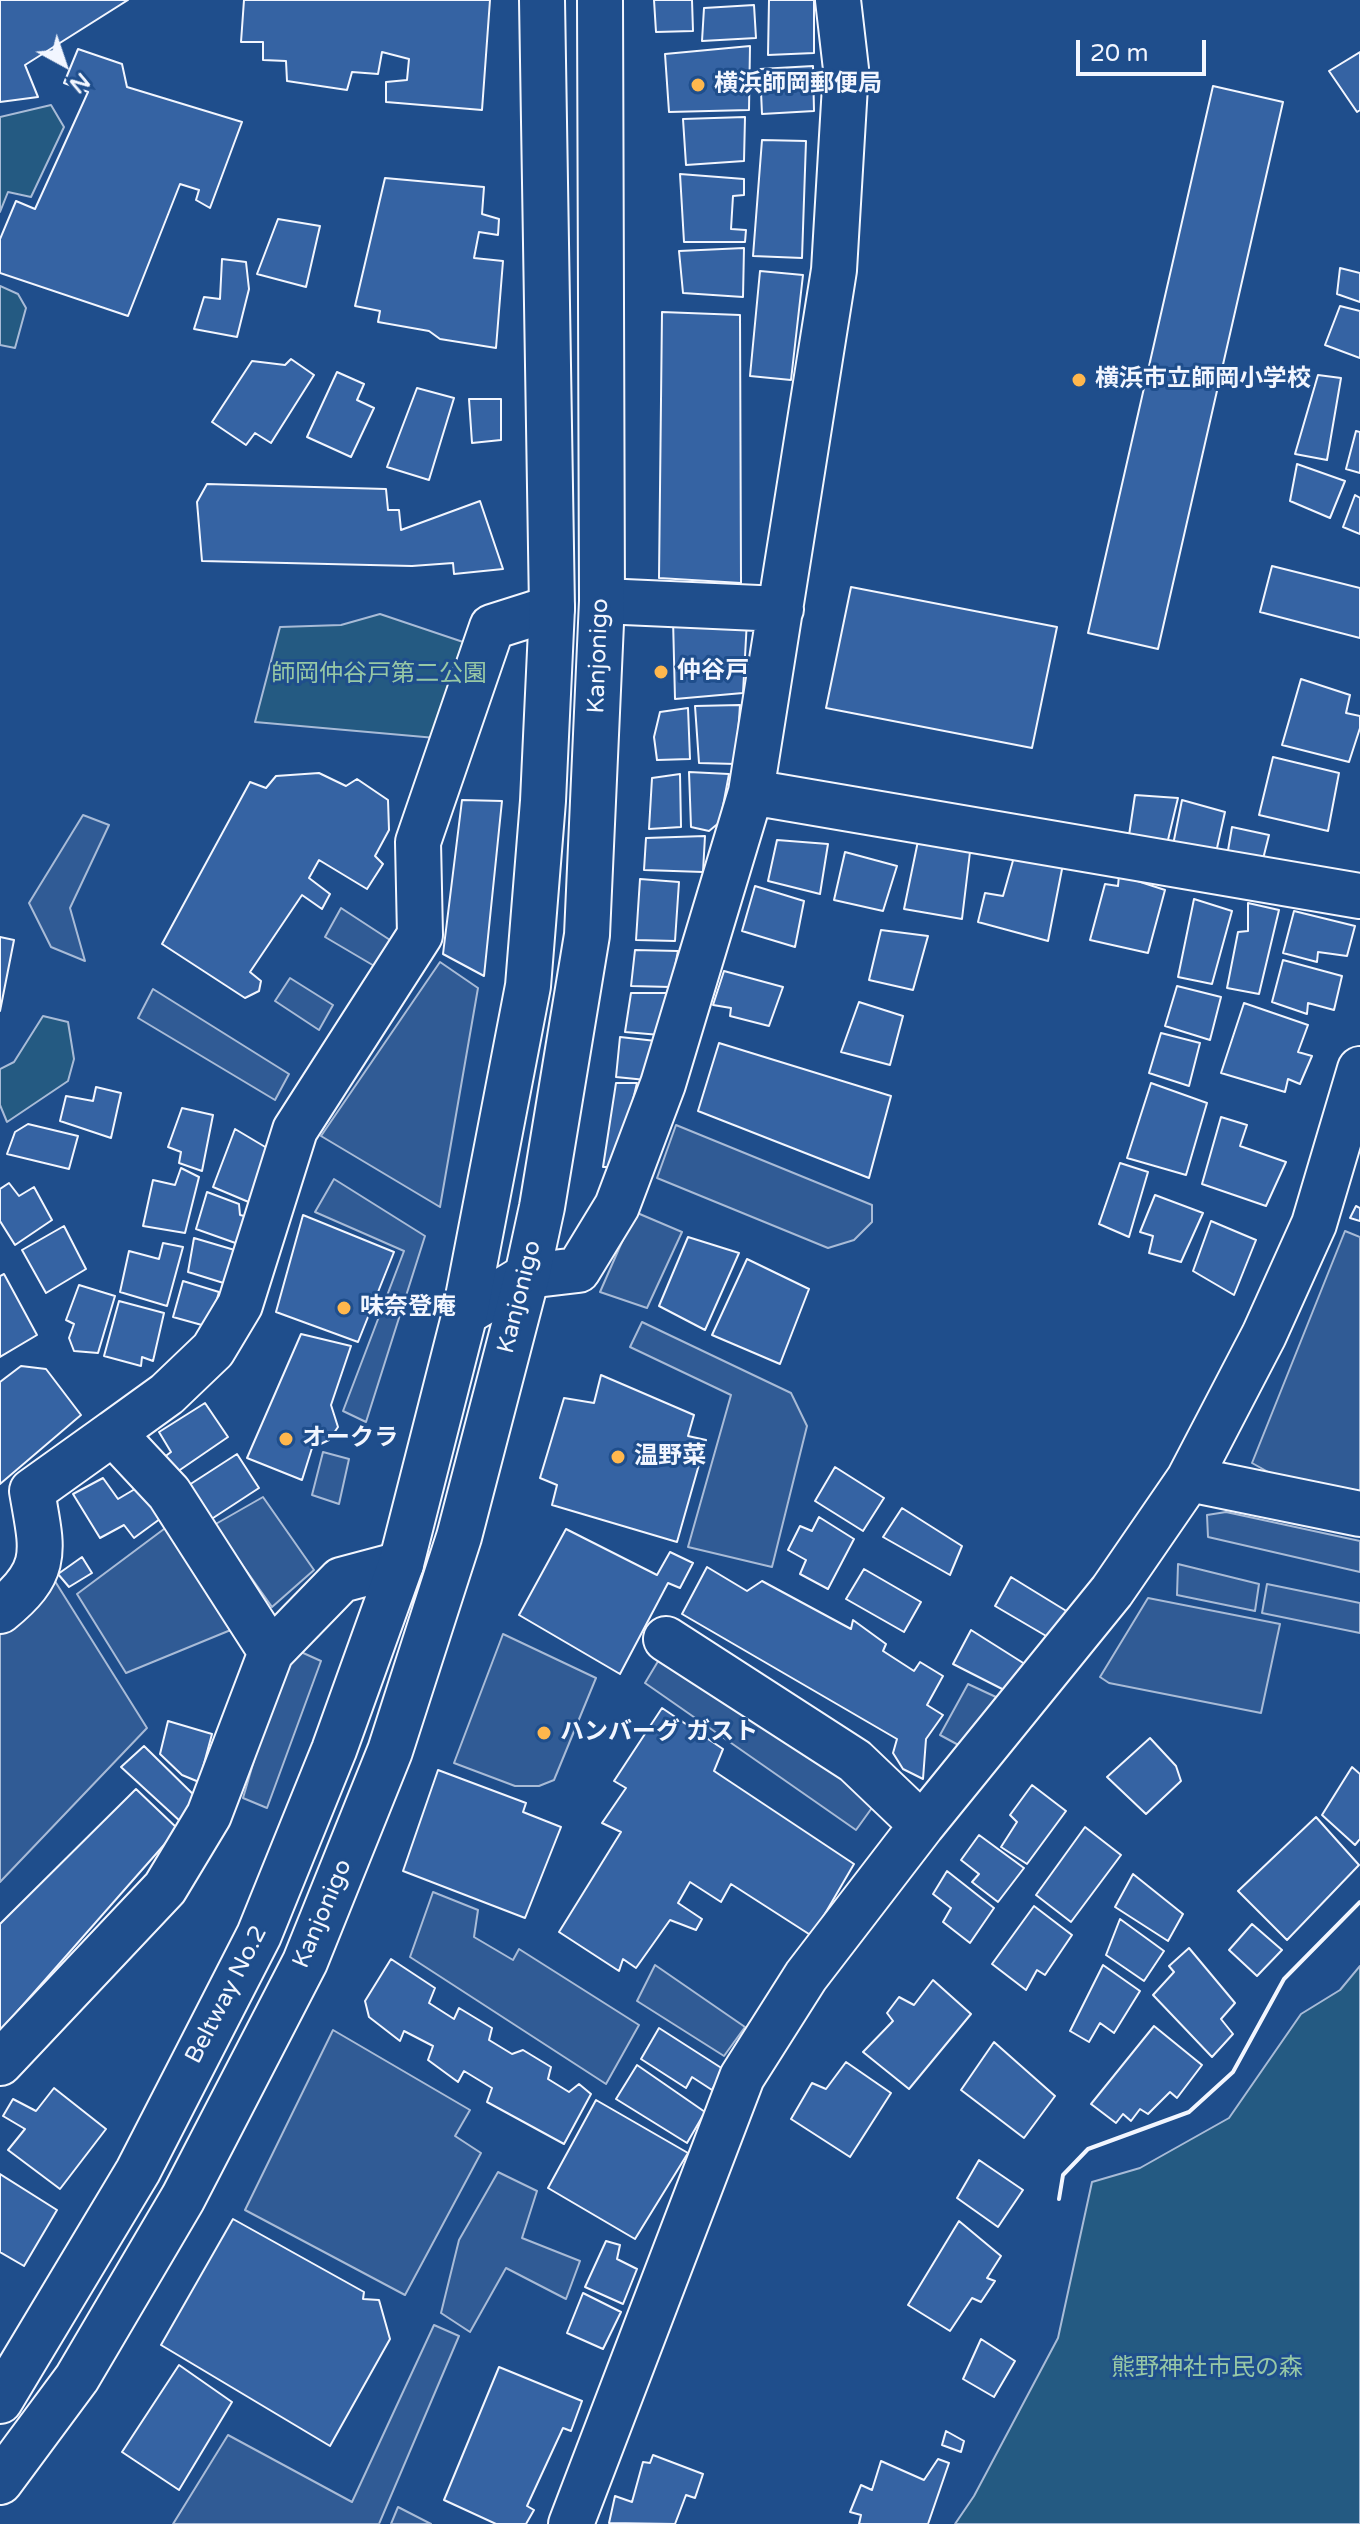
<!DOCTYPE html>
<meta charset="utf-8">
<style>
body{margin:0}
#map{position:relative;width:1360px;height:2524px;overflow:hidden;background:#1f4e8c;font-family:"Varela Round",sans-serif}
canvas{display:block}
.north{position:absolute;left:24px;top:24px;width:80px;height:80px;-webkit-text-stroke:6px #1f4e8c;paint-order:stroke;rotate:140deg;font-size:22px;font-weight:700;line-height:32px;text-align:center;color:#f2f6ff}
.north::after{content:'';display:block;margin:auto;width:28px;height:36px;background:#f2f6ff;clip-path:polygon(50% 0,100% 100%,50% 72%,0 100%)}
.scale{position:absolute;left:1076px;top:40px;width:130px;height:36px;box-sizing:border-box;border:4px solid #f2f6ff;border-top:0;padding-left:10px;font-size:24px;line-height:28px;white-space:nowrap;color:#f2f6ff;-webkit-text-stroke:6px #1f4e8c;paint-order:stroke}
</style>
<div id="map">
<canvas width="1360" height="2524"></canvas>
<div class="north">N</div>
<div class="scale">20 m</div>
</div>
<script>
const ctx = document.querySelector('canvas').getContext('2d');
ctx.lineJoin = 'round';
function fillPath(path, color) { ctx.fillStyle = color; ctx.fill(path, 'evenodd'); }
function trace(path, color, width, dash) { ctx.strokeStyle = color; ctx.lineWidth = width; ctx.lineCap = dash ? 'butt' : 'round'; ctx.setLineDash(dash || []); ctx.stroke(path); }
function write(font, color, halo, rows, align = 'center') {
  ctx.font = font + ' "Varela Round","Noto Sans JP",sans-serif'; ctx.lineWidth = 6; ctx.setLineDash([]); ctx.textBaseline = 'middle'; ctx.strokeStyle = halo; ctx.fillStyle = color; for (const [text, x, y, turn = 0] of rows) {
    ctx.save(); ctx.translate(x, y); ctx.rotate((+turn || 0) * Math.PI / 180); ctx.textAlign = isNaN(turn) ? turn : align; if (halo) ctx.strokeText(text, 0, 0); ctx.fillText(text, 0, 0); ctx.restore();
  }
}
const green = new Path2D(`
 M51,105L64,127L31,197L8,192L0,212V117Z
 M0,286L18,294L26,308L15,348L0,345Z
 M380,614L478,647L447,739L255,722L280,627L341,625Z
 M43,1016L68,1022L74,1059L68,1081L7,1122L0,1105V1069L14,1062Z
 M1360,1966V2524H955L974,2496L1058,2338L1092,2182L1140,2168L1229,2118L1301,2014L1340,1990Z`);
const parking = new Path2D(`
 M83,815L109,825L70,908L85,961L51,947L29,903Z
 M341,908L390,940L376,967L325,937Z
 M440,962L478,988L440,1207L321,1136Z
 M290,978L333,1005L319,1030L275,1001Z
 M153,989L289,1074L275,1100L138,1018Z
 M676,1125L872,1205V1222L854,1240L828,1248L657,1178Z
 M334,1179L425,1236L366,1422L343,1411L404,1251L315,1212Z
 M635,1212L682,1232L647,1308L600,1292Z
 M1345,1231L1360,1237V1497L1279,1478L1252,1463Z
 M642,1322L791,1393L807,1426L772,1567L688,1547L731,1395L630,1347Z
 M323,1452L349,1459L339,1504L312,1495Z
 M263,1497L314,1570L272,1607L214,1525Z
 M1226,1512L1360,1541V1572L1208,1537L1207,1515Z
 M168,1526L238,1627L126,1673L77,1594Z
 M1178,1564L1259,1584L1255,1611L1177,1595Z
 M53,1578L147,1728L0,1882V1635L36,1606Z
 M1267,1584L1360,1603V1633L1262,1613Z
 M1148,1598L1280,1624L1261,1713L1109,1683L1100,1677Z
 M503,1634L596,1678L554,1780L539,1786H515L454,1763Z
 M301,1652L321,1661L267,1808L243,1798L281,1668Z
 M663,1653L832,1766L874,1805L856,1830L645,1683Z
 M968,1684L996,1697L964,1748L940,1735Z
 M433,1892L478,1910L474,1937L513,1960L519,1949L639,2025L606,2084L410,1957Z
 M655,1965L745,2027L724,2056L637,2001Z
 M333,2030L470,2110L455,2136L481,2153L405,2295L245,2210Z
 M498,2172L537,2191L522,2238L580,2261L566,2299L506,2268L470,2332L441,2313L459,2240Z
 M434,2325L459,2336L379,2524H173L228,2435L352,2502Z
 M398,2507L431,2524H391Z`);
const building = new Path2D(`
 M0,0H128L25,65L38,97L0,102Z
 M244,0H490L482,110L386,102V82L407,80L409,59L382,52L378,74L352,72L347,90L287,81L286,61L263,60V42H241Z
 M654,0H692L693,31L656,32Z
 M769,0H814V53L768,55Z
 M754,5L756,38L702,41L704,8Z
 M750,46L749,110L669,112L665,54Z
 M78,49L122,64L127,87L242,122L210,208L196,200L199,190L180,184L128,316L0,273V239L16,201L35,209L88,92L64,83Z
 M1360,52V110L1357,112L1329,71Z
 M813,66L814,111L762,114L760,69Z
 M1213,86L1283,102L1158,649L1088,633Z
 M745,117L744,161L686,165L683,119Z
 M762,140L806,141L802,258L753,256Z
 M680,174L744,179V195L733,196L731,229L746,230L745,242H684Z
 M385,178L484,187L482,214L499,219L498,235L479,232L474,258L503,261L496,348L440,339L429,331L378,322L380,311L355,306Z
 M278,219L320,226L306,287L257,274Z
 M744,248L743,297L683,293L679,251Z
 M222,259L246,262L249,289L237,337L194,329L204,297L220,299Z
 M1340,268L1360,273V302L1337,294Z
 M760,271L803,275L791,380L750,376Z
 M1340,306L1360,311V358L1325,345Z
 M662,312L740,315L741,583L659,578Z
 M291,359L314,375L271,443L255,433L246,445L212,422L252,361L285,365Z
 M337,372L364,384L357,400L374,408L351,457L307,437Z
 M1318,375L1341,378L1327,460L1295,454Z
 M417,388L454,398L429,480L387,467Z
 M469,399H501V440L472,443Z
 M1356,431L1360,432V473L1346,469Z
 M1297,464L1345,481L1330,518L1290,501Z
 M207,484L386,489L388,510H399L401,530L480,501L503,569L454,574L453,563L412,566L202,561L197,502Z
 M1355,495L1360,498V534L1343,527Z
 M1272,566L1360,588V638L1260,612Z
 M851,587L1057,627L1032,748L826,708Z
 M673,619L747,620L743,693L675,699Z
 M1301,679L1350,695L1346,713L1360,716V728L1349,762L1282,745Z
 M740,705L736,764L699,763L695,706Z
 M688,708L690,759L657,760L654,737L660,712Z
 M1273,757L1339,773L1328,831L1259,815Z
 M689,772L729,774L720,822L709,831L691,827Z
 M319,773L346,786L357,779L388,800L389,830L375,856L383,864L367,889L319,860L309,878L330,894L322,909L302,895L250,972L261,981L259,991L245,998L162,944L250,782L266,788L276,776Z
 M680,774L681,827L649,829L652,778Z
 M1135,795L1178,798L1167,844L1128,842Z
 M462,800L502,801L484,976L443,954Z
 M1182,800L1225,812L1215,857L1173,845Z
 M1232,827L1269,835L1260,871L1226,862Z
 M705,836L703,872L644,870L646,838Z
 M777,840L828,844L820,894L768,881Z
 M918,841L970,852L962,919L904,909Z
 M845,852L897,866L883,911L834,900Z
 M1014,857L1063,864L1048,941L978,922L985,893L1003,896Z
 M1119,875L1165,890L1148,953L1090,940L1105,884L1118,886Z
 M640,879L679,882L675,941L636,940Z
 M755,886L804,901L795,947L742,931Z
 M1194,899L1232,911L1212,984L1178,977Z
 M1248,903L1279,910L1259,994L1227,988L1238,932L1248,931Z
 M1294,911L1355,926L1347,956L1318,952L1317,962L1283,953Z
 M881,930L928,936L913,990L869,980Z
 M0,937L14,940L0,1011Z
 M635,950L678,951L671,987L631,986Z
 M1283,960L1342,976L1334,1010L1308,1003L1307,1014L1272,1002Z
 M724,971L783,987L769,1026L730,1016L731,1008L713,1005Z
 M1177,986L1221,997L1210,1040L1165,1026Z
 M631,993H670L660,1035L625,1032Z
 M859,1002L903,1016L890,1065L841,1052Z
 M1244,1003L1308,1025L1298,1052L1312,1056L1300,1084L1288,1079L1285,1092L1221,1073Z
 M1161,1033L1200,1043L1189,1086L1149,1073Z
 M620,1037L656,1041L646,1080L616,1077Z
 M719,1043L891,1096L869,1178L698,1111Z
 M616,1083H637L617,1167H603Z
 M1151,1083L1207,1103L1186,1175L1127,1158Z
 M96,1087L121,1093L111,1138L60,1121L66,1096L93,1101Z
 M182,1108L213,1115L202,1171L179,1163L181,1152L168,1147Z
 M1221,1117L1247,1125L1240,1146L1286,1162L1266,1206L1202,1184Z
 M28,1124L78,1136L69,1169L7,1154L15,1132Z
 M235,1129L272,1151L251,1203L213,1187Z
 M1120,1163L1148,1172L1129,1237L1099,1224Z
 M181,1168L199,1177L185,1233L143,1226L153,1180L175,1185Z
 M9,1183L19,1196L34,1187L52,1220L15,1245L0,1221V1189Z
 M207,1192L239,1204L240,1215L249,1217L241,1245L196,1229Z
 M1155,1195L1203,1213L1181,1262L1149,1253L1153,1236L1140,1232Z
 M1356,1206L1360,1208V1221L1350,1218Z
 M303,1215L394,1252L358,1342L276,1312Z
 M1211,1221L1256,1240L1234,1295L1193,1271Z
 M64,1226L86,1269L46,1293L22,1250Z
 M688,1237L739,1253L705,1330L659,1306Z
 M194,1238L238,1251L230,1285L188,1272Z
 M163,1243L183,1247L167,1306L120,1292L129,1251L159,1259Z
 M747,1259L809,1289L780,1364L712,1335Z
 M4,1274L37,1335L0,1357V1276Z
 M183,1281L219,1292L209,1327L173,1317Z
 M79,1285L115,1296L98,1353L74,1351L69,1338L74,1324L66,1320Z
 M119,1301L164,1313L153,1361L142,1357L141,1366L104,1356Z
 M301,1334L351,1346L331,1405L338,1427L329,1440L312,1448L302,1480L247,1458Z
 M21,1366L46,1369L81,1415L0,1484V1382Z
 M601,1375L694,1415L688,1436L706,1440L677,1542L552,1505L557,1485L540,1478L564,1398L594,1403Z
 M205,1403L228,1437L174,1474L163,1458L171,1452L159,1432Z
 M237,1454L259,1488L210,1520L189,1485Z
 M835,1467L884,1498L863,1531L815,1501Z
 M103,1478L118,1499L140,1486L164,1516L134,1538L124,1525L100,1538L73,1494Z
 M902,1508L962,1546L950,1575L883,1537Z
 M819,1517L854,1539L828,1589L800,1574L806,1560L788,1550L800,1526L812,1531Z
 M566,1529L657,1575L670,1552L693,1563L680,1588L668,1583L620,1674L519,1615Z
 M82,1557L92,1573L69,1587L58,1574Z
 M707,1567L747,1591L762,1581L851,1629L853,1620L886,1644L883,1651L914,1671L920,1662L943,1676L927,1705L943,1715L926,1739L923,1779L903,1769L893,1753L897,1739L682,1614Z
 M864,1569L921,1602L904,1632L846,1599Z
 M1011,1577L1068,1612L1053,1640L995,1606Z
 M971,1630L1028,1666L1010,1693L953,1664Z
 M662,1708L723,1749L714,1771L854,1864L812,1936L731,1884L721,1902L690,1882L678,1903L702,1919L696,1930L670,1920L636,1968L623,1959L619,1971L559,1932L621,1832L602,1823L626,1788L614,1781Z
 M168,1721L212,1734L199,1782L182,1775L160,1754Z
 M1150,1738L1176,1766L1181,1781L1146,1814L1107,1777Z
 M144,1746L200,1801L181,1822L121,1767Z
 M1352,1767L1360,1774V1839L1355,1845L1322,1815Z
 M438,1770L526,1803L523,1812L561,1827L525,1918L403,1871Z
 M1032,1785L1066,1811L1027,1864L1001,1847L1017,1822L1010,1815Z
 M136,1789L178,1829L0,2031V1924Z
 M1316,1817L1359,1865L1287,1940L1238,1891Z
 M1085,1827L1121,1855L1071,1922L1036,1895Z
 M979,1835L1024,1868L998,1902L972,1882L979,1874L961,1860Z
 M947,1871L994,1908L970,1943L943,1922L951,1908L933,1894Z
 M1133,1874L1183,1914L1168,1941L1115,1907Z
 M1034,1906L1072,1935L1045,1975L1037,1970L1026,1990L992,1964Z
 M1120,1919L1164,1951L1144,1981L1106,1955Z
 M1252,1924L1282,1950L1257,1976L1229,1950Z
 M1189,1948L1235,2003L1221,2019L1233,2034L1212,2057L1153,1995L1174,1972L1169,1966Z
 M391,1959L435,1988L429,2003L454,2019L459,2008L492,2028L489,2040L512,2054L523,2050L551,2067L548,2079L569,2092L579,2084L591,2094L564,2144L487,2102L492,2088L464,2071L458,2082L428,2060L433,2046L404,2031L400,2041L369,2017L365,2001Z
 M1103,1965L1140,1991L1114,2033L1100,2023L1089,2042L1070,2031Z
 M933,1980L971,2014L909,2089L863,2052L893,2021L887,2013L899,1997L914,2005Z
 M1154,2026L1202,2065L1177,2098L1170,2092L1148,2114L1140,2109L1131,2121L1123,2114L1116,2123L1091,2104Z
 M659,2028L723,2069L712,2090L692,2077L686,2088L641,2059Z
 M994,2042L1055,2096L1024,2138L961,2090Z
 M846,2062L891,2093L850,2157L791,2119L812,2083L826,2089Z
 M637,2065L705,2112L687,2143L616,2099Z
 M54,2088L106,2129L60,2189L8,2150L25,2129L3,2116L13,2099L36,2111Z
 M596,2100L688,2153L635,2239L548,2188Z
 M979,2160L1023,2190L998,2227L957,2198Z
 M0,2174L57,2210L24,2266L0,2252Z
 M233,2219L364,2292L363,2299L379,2300L390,2339L330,2446L161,2345Z
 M959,2221L1001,2256L987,2278L995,2281L981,2302L972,2298L950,2331L908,2305Z
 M606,2241L620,2245L617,2259L637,2269L623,2304L585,2287Z
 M583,2293L621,2312L603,2349L567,2333Z
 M981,2339L1015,2361L994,2397L963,2379Z
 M179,2365L232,2402L179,2490L122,2452Z
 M499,2367L582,2401L571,2431L563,2428L527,2506L534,2510L526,2524H496L444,2500Z
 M946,2431L964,2441L961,2452L942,2445Z
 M653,2455L703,2474L695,2498L686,2495L675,2524L609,2523L615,2496L632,2502L643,2462L650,2463Z
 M938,2459L949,2463L928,2524H859L861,2515L850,2512L861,2485L872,2490L881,2461L924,2480Z`);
const minor = new Path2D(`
 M602,601L781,609
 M751,792L1360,896
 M465,1313L527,1276L578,1270L617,1206L663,1084L751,792L834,270L846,69L838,0
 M113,1433L167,1394L213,1350L240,1305L295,1130L420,935L418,842L492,627L552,608
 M1189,1479L1360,1514
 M0,1611C51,1570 42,1550 32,1491L113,1433L169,1493L271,1652L341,1580L401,1564
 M666,1639L855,1761L922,1825
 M0,2063L165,1888L209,1815L271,1652
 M571,2524L742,2077L806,1976L922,1825L1112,1591L1189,1479L1264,1335L1314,1224L1360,1069`);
const major = new Path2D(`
 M0,2401L138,2171L259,1935L334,1750L401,1564L465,1313L528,986L543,801L552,608L542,0
 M0,2482L77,2378L183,2198L305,1962L390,1751L459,1537L527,1276L542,1207L587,935L602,601L600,0`);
const wall = new Path2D(`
 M1059,2199L1063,2175L1088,2149L1189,2112L1233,2072L1284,1979L1360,1902`);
const markers = [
 [698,85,8,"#ffb74d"],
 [1079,380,8,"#ffb74d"],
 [661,672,8,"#ffb74d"],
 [344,1308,8,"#ffb74d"],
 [286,1439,8,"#ffb74d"],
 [618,1457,8,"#ffb74d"],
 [544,1733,8,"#ffb74d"]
];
const poiNames = [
 ["横浜師岡郵便局",714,85],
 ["横浜市立師岡小学校",1095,380],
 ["仲谷戸",677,672],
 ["味奈登庵",360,1308],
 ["オークラ",302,1439],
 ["温野菜",634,1457],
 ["ハンバーグ ガスト",560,1733]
];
const streetNames = [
 ["Kanjonigo",599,656,-88],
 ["Kanjonigo",520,1297,-76],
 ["Kanjonigo",323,1914,-67],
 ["Beltway No.2",227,1995,-63]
];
const parkNames = [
 ["師岡仲谷戸第二公園",379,675],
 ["熊野神社市民の森",1207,2369]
];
fillPath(green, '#245a82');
trace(green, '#a8bbd7', 2);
fillPath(parking, '#305b95');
trace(parking, '#a8bbd7', 2);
fillPath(building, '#3563a3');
trace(building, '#f2f6ff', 2);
trace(minor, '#f2f6ff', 48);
trace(major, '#f2f6ff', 48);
trace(minor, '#1f4e8c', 44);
trace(major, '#1f4e8c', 44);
trace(wall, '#f2f6ff', 4);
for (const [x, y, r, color] of markers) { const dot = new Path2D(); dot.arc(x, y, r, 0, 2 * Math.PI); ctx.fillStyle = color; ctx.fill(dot); trace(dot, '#1f4e8c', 3); }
write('bold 24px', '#f2f6ff', '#1f4e8c', poiNames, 'left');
write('24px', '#f2f6ff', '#1f4e8c', streetNames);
write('24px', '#97c8a6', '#1f4e8c', parkNames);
</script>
